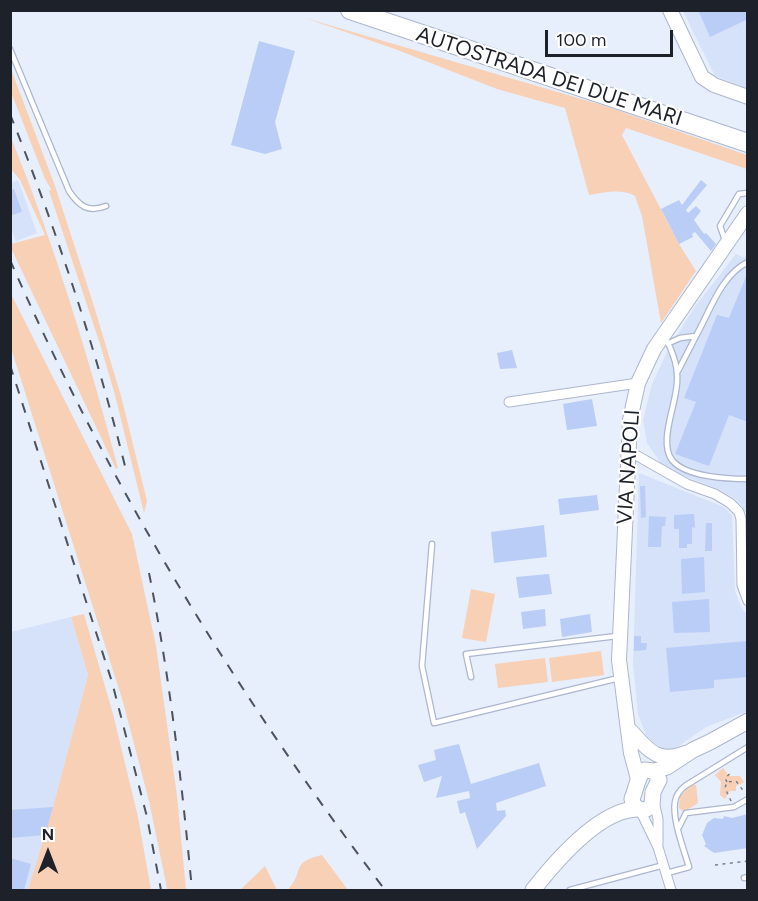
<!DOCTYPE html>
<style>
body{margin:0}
#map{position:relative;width:758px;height:901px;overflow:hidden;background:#e7eefc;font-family:Figtree,sans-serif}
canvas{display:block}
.frame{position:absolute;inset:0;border:12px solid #1d212a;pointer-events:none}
.north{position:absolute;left:18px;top:823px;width:60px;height:60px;-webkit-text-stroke:4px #fff;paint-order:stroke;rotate:0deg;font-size:16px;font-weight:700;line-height:24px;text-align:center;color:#1d212a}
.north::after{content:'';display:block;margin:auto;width:21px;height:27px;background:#1d212a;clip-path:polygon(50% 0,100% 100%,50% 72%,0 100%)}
.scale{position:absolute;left:545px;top:30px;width:128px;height:27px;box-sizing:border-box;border:3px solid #1d212a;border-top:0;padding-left:8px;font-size:18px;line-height:21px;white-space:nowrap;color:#1d212a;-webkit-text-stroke:4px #fff;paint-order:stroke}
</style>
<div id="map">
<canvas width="758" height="901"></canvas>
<div class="frame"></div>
<div class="north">N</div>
<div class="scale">100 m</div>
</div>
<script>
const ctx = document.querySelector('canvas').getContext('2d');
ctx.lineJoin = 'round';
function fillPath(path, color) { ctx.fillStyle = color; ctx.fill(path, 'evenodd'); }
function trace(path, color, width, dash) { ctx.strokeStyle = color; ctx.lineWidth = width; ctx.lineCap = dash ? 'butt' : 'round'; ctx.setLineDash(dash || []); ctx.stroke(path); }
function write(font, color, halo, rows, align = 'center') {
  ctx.font = font + ' Figtree,sans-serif'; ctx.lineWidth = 4.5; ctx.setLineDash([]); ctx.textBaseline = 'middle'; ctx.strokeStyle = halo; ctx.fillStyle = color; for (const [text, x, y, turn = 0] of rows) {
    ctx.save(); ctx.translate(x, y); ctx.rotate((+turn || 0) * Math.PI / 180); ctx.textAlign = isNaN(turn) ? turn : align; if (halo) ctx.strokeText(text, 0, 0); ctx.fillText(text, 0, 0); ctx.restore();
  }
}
const built = new Path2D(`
 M683,11H747V88L715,76Z
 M18,180L37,233L16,241L11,229V183Z
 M736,254L742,257L747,256V512H745L743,507L734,498L719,489L665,469L647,443L643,420L652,384L668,350L694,308Z
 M639,473L724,507L732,515L735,591L741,607L747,615L748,711L706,727L673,750L664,749L655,744L646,735L638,714L633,664Z
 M71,617L88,675L53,807L28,890H11V632Z`);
const green = new Path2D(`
 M305,18L602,105L747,155V169L626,128L622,135L679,244L696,271L661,323L642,216L635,196C620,188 605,193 589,195L565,108L497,89L395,49Z
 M11,69L55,186L93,303L121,396L147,501L144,513L115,395L100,344L49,191L51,189L45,179L11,92Z
 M10,135C54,243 88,355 118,468L116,469L11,248V244L45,235L20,180L11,169Z
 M10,292L132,534L156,646L177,796L186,890H168L167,888L149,801L123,702L11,348Z
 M471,589L495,594L486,642L462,638Z
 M84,614L113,714L138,817L151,890H28L53,807L88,675L71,617Z
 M601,651L604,675L552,682L549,658Z
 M545,658L548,682L498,688L495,664Z
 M723,768L729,776H740L744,782L736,786V791H730L725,799L720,795L721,782L715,775Z
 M692,785H696L698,803L684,812L679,808L680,796Z
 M322,855L348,890H289V888C305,871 289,863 322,855Z
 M265,866L277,890H240Z`);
const building = new Path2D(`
 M698,10H748V19L710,37Z
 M259,41L295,51L275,122L282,149L265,154L231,145Z
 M701,180L707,185L686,210L688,213L696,206L701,211L694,220L704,234L706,233L716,244L711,251L695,232L692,234L693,237L679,244L661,209L679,200L682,205Z
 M14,189L22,212L12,215L10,190Z
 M748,272V422L729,415L709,466L675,454L696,402L684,398L717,315L729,318Z
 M512,350L517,368L500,369L497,353Z
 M592,399L597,426L567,430L563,404Z
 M640,486H645L646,517L641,518Z
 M597,495L599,510L560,515L558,499Z
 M694,514L695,528L692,527V544H687V548H679V529H674V515Z
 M649,516L666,517L665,526H662L661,547H648Z
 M706,523H712V551H705Z
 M544,525L547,557L494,563L491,532Z
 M704,557L705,592L682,594L681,559Z
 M549,574L552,594L519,598L516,577Z
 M709,599L710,632L674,633L672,602Z
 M545,609L546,626L523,629L521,612Z
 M590,614L592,632L562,637L560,619Z
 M634,636H641V643H647L646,650L634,651Z
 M748,641V677L714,680V688L670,692L666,648Z
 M459,744L471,784L539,763L546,786L496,803L497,811L505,810L506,816L477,849L465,812L460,814L457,801L470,798L469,791L436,798L442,776L424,782L418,765L436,760L434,750Z
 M53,807L45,835L10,838V810Z
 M748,814V848L714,853L704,846L706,844L702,835L707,823L714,818L723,819L724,816L732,818Z
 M10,858L31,864L24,890H10Z`);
const path = new Path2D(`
 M727,782L725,778L732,772
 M731,801L725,788L727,782L736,781L745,793
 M715,865L748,861`);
const service = new Path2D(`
 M10,49L69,191C79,206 88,213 106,206
 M725,240L720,226L739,194L748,193
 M664,339C670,344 670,348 673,355C681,376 676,393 671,414C668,427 663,449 672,460C685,477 728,479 748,479
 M669,343L680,338L696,336C710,311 721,275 748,262
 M678,371L696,336
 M432,544L422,666L434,723L619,678
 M471,677L466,654L617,636
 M679,827L686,813L734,807L748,799
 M667,873L689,867C684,850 672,819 675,802C676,795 680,790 685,786L748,747
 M744,878L748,877
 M570,890L664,865`);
const minor = new Path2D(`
 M509,402L638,383
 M627,450L687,484L715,494L730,503L739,512L741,519L742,585L748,601
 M654,802L658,819V844
 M640,810L658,847L671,890`);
const secondary = new Path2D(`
 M670,10L702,77L714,85L748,97
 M631,731C648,750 658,764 685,753
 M638,779L631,753L619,660L630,420L638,383L654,349L748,213`);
const primary = new Path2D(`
 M644,770L655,771L659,780L653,792L652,806L643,811L634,806L632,799C635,791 639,774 644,770Z
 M655,771L667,767L693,750L710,742L748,721
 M533,890C555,862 599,810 637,809`);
const motorway = new Path2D(`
 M350,10L748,143`);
const rail = new Path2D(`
 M10,114C56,229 95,346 125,466
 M10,260C109,486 237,695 385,890
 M10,365L112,682L147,817L161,890
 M149,573C170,678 182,784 192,890`);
const streetNames = [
 ["AUTOSTRADA DEI DUE MARI",549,77,18],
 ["VIA NAPOLI",629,467,-86]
];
fillPath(built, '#d6e1fa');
fillPath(green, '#f7d0b6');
fillPath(building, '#bacdf6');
trace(service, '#acb7ce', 7);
trace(minor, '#acb7ce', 11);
trace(secondary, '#acb7ce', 16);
trace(primary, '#acb7ce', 17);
trace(motorway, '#acb7ce', 20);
trace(path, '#7a808b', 1.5, [3, 4.5]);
trace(service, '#fff', 4.5);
trace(minor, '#fff', 9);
trace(secondary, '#fff', 14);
trace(primary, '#fff', 15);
trace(motorway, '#fff', 18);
trace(rail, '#4d525c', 2, [10, 10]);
write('21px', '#1d212a', '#fff', streetNames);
</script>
